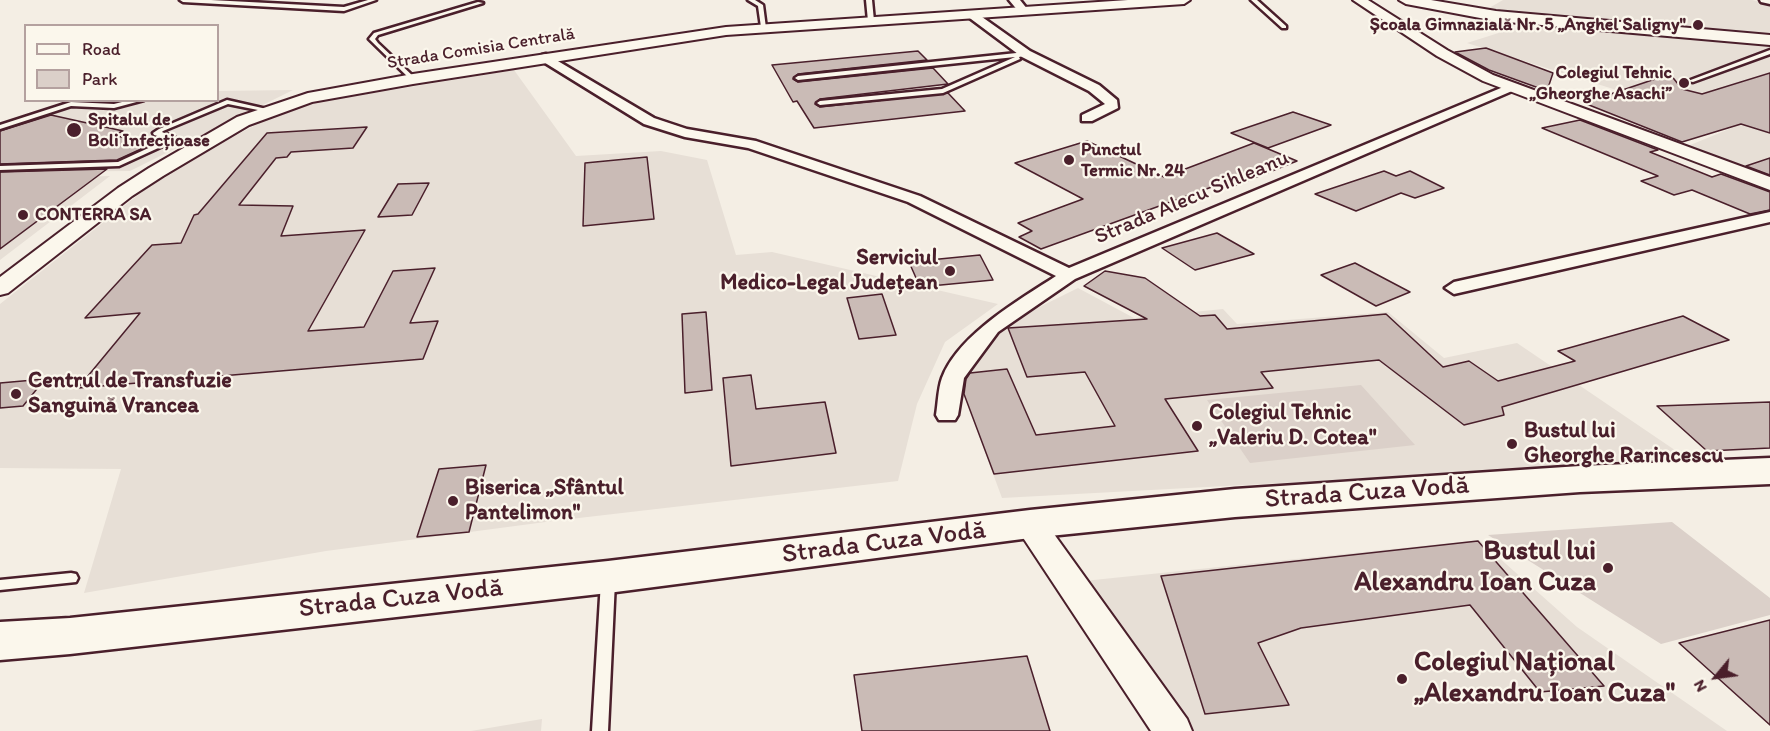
<!DOCTYPE html>
<meta charset="utf-8">
<style>
body{margin:0}
#map{position:relative;width:1770px;height:731px;overflow:hidden;background:#f4eee4;font-family:Itim,sans-serif}
canvas{display:block}
.legend{position:absolute;left:24px;top:24px;width:195px;height:78px;box-sizing:border-box;background:#fbf7ec;border:2px solid #b4a19f;margin:0;padding:8px 10px;list-style:none;font-size:18px;color:#4a1f2b}
.legend li{display:flex;align-items:center;gap:12px;height:30px}
.legend b{width:30px;border:2px solid #b4a19f}
.north{position:absolute;left:1686px;top:647px;width:60px;height:60px;-webkit-text-stroke:4px #fbf7ec;paint-order:stroke;rotate:241deg;font-size:16px;font-weight:700;line-height:24px;text-align:center;color:#4a1f2b}
.north::after{content:'';display:block;margin:auto;width:21px;height:27px;background:#4a1f2b;clip-path:polygon(50% 0,100% 100%,50% 72%,0 100%)}
</style>
<div id="map">
<canvas width="1770" height="731"></canvas>
<ul class="legend">
<li><b style="height:8px;background:#fbf7ec"></b>Road</li>
<li><b style="height:16px;background:#dbd0c9"></b>Park</li>
</ul>
<div class="north">N</div>
</div>
<script>
const ctx = document.querySelector('canvas').getContext('2d');
ctx.lineJoin = 'round';
function fillPath(path, color) { ctx.fillStyle = color; ctx.fill(path, 'evenodd'); }
function trace(path, color, width, dash) { ctx.strokeStyle = color; ctx.lineWidth = width; ctx.lineCap = dash ? 'butt' : 'round'; ctx.setLineDash(dash || []); ctx.stroke(path); }
function write(font, color, halo, rows, align = 'center') {
  ctx.font = font + ' Itim,sans-serif'; ctx.lineWidth = 4.5; ctx.setLineDash([]); ctx.textBaseline = 'middle'; ctx.strokeStyle = halo; ctx.fillStyle = color; for (const [text, x, y, turn = 0] of rows) {
    ctx.save(); ctx.translate(x, y); ctx.rotate((+turn || 0) * Math.PI / 180); ctx.textAlign = isNaN(turn) ? turn : align; if (halo) ctx.strokeText(text, 0, 0); ctx.fillText(text, 0, 0); ctx.restore();
  }
}
const built = new Path2D(`
 M1503,0H1752L1770,4V38L1482,12Z
 M1530,23L1770,46V180L1683,148L1734,127L1467,43Z
 M514,70L576,156L661,151L707,160L736,255L772,252L998,304L945,342L917,404L898,481L553,521L326,551L84,593L121,469L0,468V304L167,172L263,121L287,111L324,101Z
 M293,90L130,171L0,172V124L77,101L218,100V91Z
 M110,176L0,260V179Z
 M1078,288L1134,318L1223,309L1237,324L1388,312L1444,358L1517,343L1691,461L1002,498L956,374L997,328Z
 M1479,540L1577,627L1727,731H1187L1084,581Z
 M542,719L541,731H471Z`);
const green = new Path2D(`
 M1361,385L1415,445L1250,463L1207,400Z
 M1672,522L1770,598V615L1661,644L1488,535Z`);
const building = new Path2D(`
 M1486,48L1553,73L1547,91L1489,70L1455,52Z
 M918,51L927,60L798,74L793,79L798,82L933,68L948,84L820,99L815,104L820,107L948,93L965,111L814,128L797,101L793,102L772,65Z
 M1770,73V133L1741,124L1682,142L1584,103L1670,74L1682,89L1702,94Z
 M1293,112L1331,125L1268,148L1231,133Z
 M51,115L123,131L114,135L150,145L117,160L0,164V131Z
 M1580,120L1658,150L1650,152L1712,177L1721,174L1770,192V210L1750,214L1692,190L1674,195L1641,181L1658,176L1542,128Z
 M367,127L353,148L291,152L287,157L276,158L239,205L293,206L281,236L365,230L308,331L364,327L393,271L435,268L410,323L438,321L423,359L78,388L140,313L85,318L152,245L181,243L194,215L198,214L267,133Z
 M1087,141L1164,177L1254,143L1297,161L1229,188L1220,184L1041,249L1019,237L1032,231L1018,223L1083,199L1015,163Z
 M647,157L654,219L583,226L585,163Z
 M1770,158V175L1746,166Z
 M107,169L0,249V172Z
 M1384,171L1396,176L1410,171L1444,188L1415,198L1401,193L1356,211L1315,194Z
 M429,183L412,215L378,217L398,184Z
 M1217,233L1254,254L1195,270L1162,248Z
 M980,255L993,280L920,287L909,262Z
 M1355,263L1410,292L1376,306L1321,275Z
 M1105,271L1145,278L1200,316L1215,315L1227,329L1386,314L1443,367L1469,361L1498,381L1575,361L1558,351L1683,316L1729,340L1502,407L1504,415L1464,425L1379,360L1261,372L1273,388L1165,399L1198,451L994,474L964,394L966,379L970,373L1007,369L1036,435L1115,426L1085,372L1027,377L1008,328L1147,319L1084,286Z
 M882,294L896,335L859,339L847,298Z
 M706,312L712,390L685,393L682,314Z
 M751,375L756,409L825,402L836,453L731,466L723,378Z
 M45,379L23,406L0,408V383Z
 M1770,402V448L1707,451L1657,406Z
 M486,465L469,532L417,537L439,469Z
 M1478,541L1604,686L1540,692L1470,605L1301,628L1258,643L1289,705L1205,714L1161,576Z
 M1770,620V725L1679,643Z
 M1027,656L1050,731H862L854,675Z`);
const service = new Path2D(`
 M180,0H211L344,7L368,0H376L344,11L183,2Z
 M748,0H755L763,5L766,28L761,27L758,6Z
 M866,0H872L874,21L871,23L868,21Z
 M1251,0H1257L1286,26V28H1282Z
 M478,2L483,3L378,35L375,39L378,43L415,78V80H411L369,39L374,33Z
 M1770,50V54L1693,82L1688,81Z
 M1026,52L1029,54L1028,55L1019,57L1020,59L943,93L820,105L817,103L820,101L942,89L1015,57L798,80L795,78L798,76Z
 M130,100H144L114,108L71,106L0,129V125L71,102L114,104Z
 M227,100L271,110L268,112L228,104L163,131L162,132L178,139L119,166L0,170V166L118,162L168,139L154,135L153,133L159,129Z
 M71,573L76,574L78,578L76,582L0,590V580Z
 M608,576L613,577L615,581L608,731H592L601,581L603,577Z`);
const minor = new Path2D(`
 M1009,0H1020L1028,10L1019,12Z
 M1760,0H1770V4L1761,2Z
 M967,12H975L1030,51L1099,85L1117,100L1118,108L1092,121H1082V115L1105,104L1089,91L1022,57L967,16Z
 M546,54L654,118L687,129L756,141L920,196L1069,268L1508,85H1518L1519,88L1075,279L998,332L964,378L958,415L955,420H939L936,415C938,403 938,389 942,378C958,335 1019,300 1056,276L908,202L748,148L685,137L644,124L542,61V55Z
 M1770,212V222L1454,294L1445,288L1454,282Z`);
const tertiary = new Path2D(`
 M1128,0H1190L1184,4L726,35L413,84L312,102L249,125L163,176L132,196L8,293L0,295V277L118,188L149,168L237,117L308,93L413,74L726,27Z
 M1353,0H1368L1447,50L1493,75L1770,177V190L1483,81L1437,56Z
 M1030,513L1041,516L1187,719L1192,731H1151L1014,524L1019,516Z`);
const secondary = new Path2D(`
 M1399,0H1431L1496,11L1770,35V45L1496,21L1406,4Z`);
const primary = new Path2D(`
 M1770,458V484L1580,492L1235,517L1030,538L608,593L70,654L0,660V622L70,618L608,561L1030,510L1235,489L1580,466Z`);
const markers = [
 [1698,25,6,"#4a1f2b"],
 [1684,83,6,"#4a1f2b"],
 [74,130,8,"#4a1f2b"],
 [1069,160,6,"#4a1f2b"],
 [23,215,6,"#4a1f2b"],
 [950,271,6,"#4a1f2b"],
 [16,394,6,"#4a1f2b"],
 [1197,426,6,"#4a1f2b"],
 [1512,444,6,"#4a1f2b"],
 [453,501,6,"#4a1f2b"],
 [1608,568,6,"#4a1f2b"],
 [1402,679,6,"#4a1f2b"]
];
const farPoinames = [
 ["Școala Gimnazială Nr. 5 „Anghel Saligny\"",1686,25,"right"],
 ["Colegiul Tehnic",1672,73,"right"],
 ["„Gheorghe Asachi”",1672,94,"right"],
 ["Spitalul de",88,120],
 ["Boli Infecțioase",88,141],
 ["Punctul",1081,150],
 ["Termic Nr. 24",1081,171],
 ["CONTERRA SA",35,215]
];
const farStreetnames = [
 ["Strada Comisia Centrală",481,49,-9]
];
const streetNames = [
 ["Strada Alecu Sihleanu",1192,198,-23]
];
const poiNames = [
 ["Serviciul",938,258,"right"],
 ["Medico-Legal Județean",938,283,"right"],
 ["Centrul de Transfuzie",28,381],
 ["Sanguină Vrancea",28,406],
 ["Colegiul Tehnic",1209,413],
 ["„Valeriu D. Cotea\"",1209,438],
 ["Bustul lui",1524,431],
 ["Gheorghe Rarincescu",1524,456],
 ["Biserica „Sfântul",465,488],
 ["Pantelimon\"",465,513]
];
const nearStreetnames = [
 ["Strada Cuza Vodă",1367,493,-4],
 ["Strada Cuza Vodă",884,543,-7],
 ["Strada Cuza Vodă",401,599,-6]
];
const nearPoinames = [
 ["Bustul lui",1596,552],
 ["Alexandru Ioan Cuza",1596,583],
 ["Colegiul Național",1414,663,"left"],
 ["„Alexandru Ioan Cuza\"",1414,694,"left"]
];
fillPath(built, '#e7dfd6');
fillPath(green, '#dbd0c9');
fillPath(building, '#cabbb6');
trace(building, '#4a1f2b', 1.5);
trace(service, '#4a1f2b', 5);
trace(minor, '#4a1f2b', 5);
trace(tertiary, '#4a1f2b', 4);
trace(secondary, '#4a1f2b', 4);
trace(primary, '#4a1f2b', 5);
fillPath(service, '#fbf7ec');
fillPath(minor, '#fbf7ec');
fillPath(tertiary, '#fbf7ec');
fillPath(secondary, '#fbf7ec');
fillPath(primary, '#fbf7ec');
for (const [x, y, r, color] of markers) { const dot = new Path2D(); dot.arc(x, y, r, 0, 2 * Math.PI); ctx.fillStyle = color; ctx.fill(dot); trace(dot, '#fbf7ec', 2); }
write('bold 18px', '#4a1f2b', '#fbf7ec', farPoinames, 'left');
write('18px', '#4a1f2b', '#fbf7ec', farStreetnames);
write('22px', '#4a1f2b', '#fbf7ec', streetNames);
write('bold 22px', '#4a1f2b', '#fbf7ec', poiNames, 'left');
write('27px', '#4a1f2b', '#fbf7ec', nearStreetnames);
write('bold 27px', '#4a1f2b', '#fbf7ec', nearPoinames, 'right');
</script>
